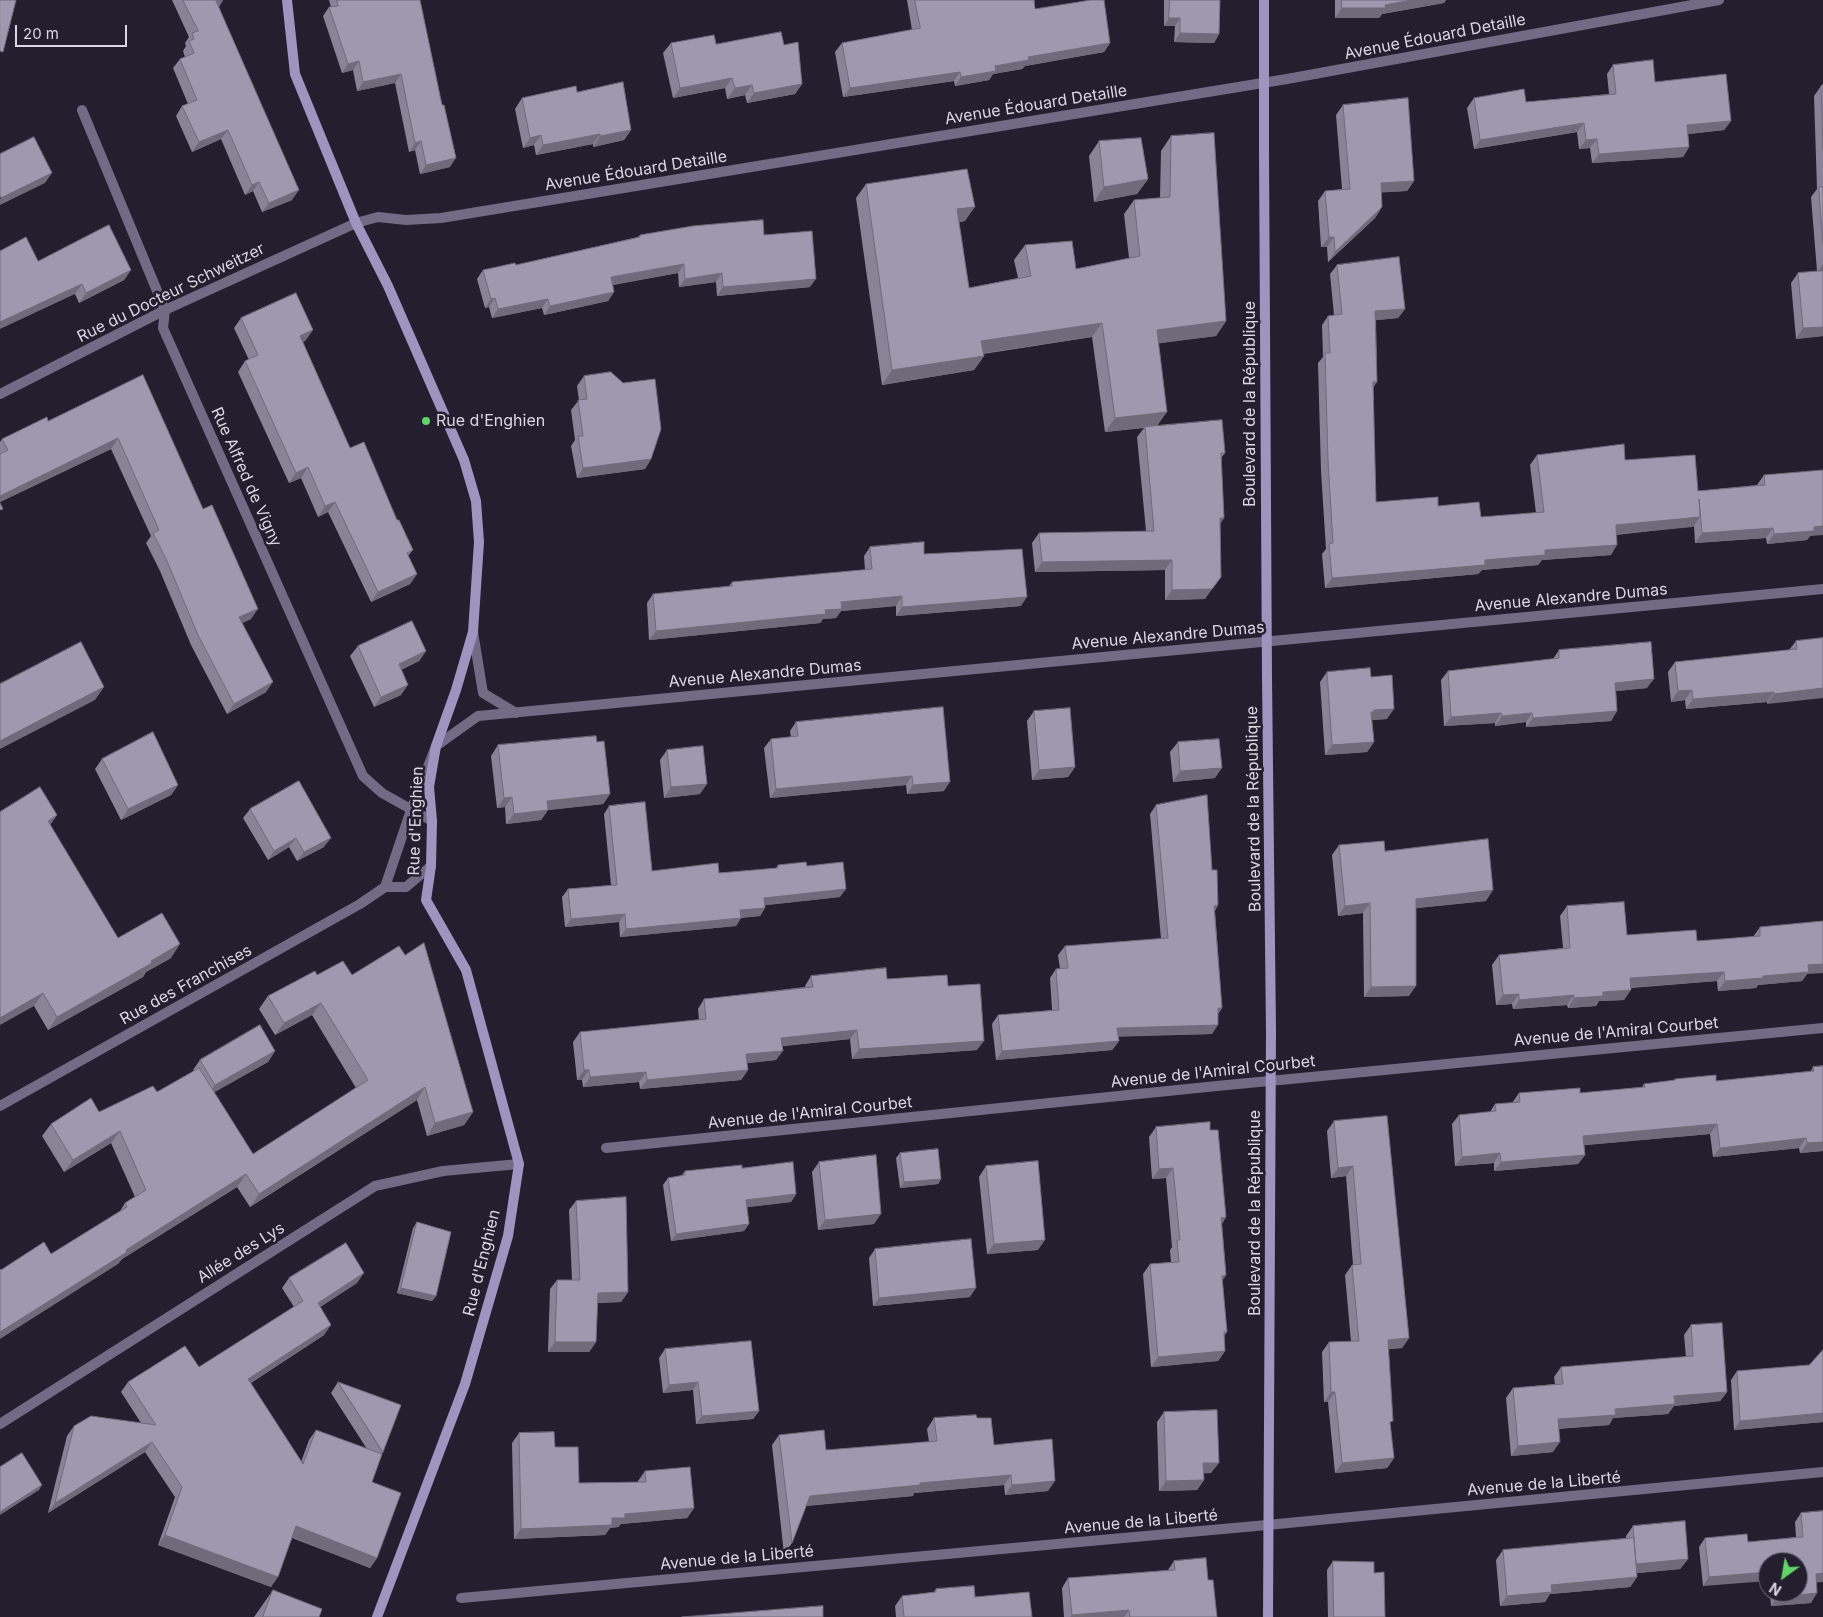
<!DOCTYPE html>
<meta charset="utf-8">
<style>
body{margin:0}
#map{position:relative;width:1823px;height:1617px;overflow:hidden;background:#231f2f;font-family:Inter,sans-serif}
canvas{display:block}
.north{position:absolute;left:1758px;top:1552px;width:50px;height:50px;box-sizing:border-box;background:#231f2f;border:1px solid #6c6977;border-radius:50%;rotate:212deg;font-size:14px;font-weight:700;line-height:20px;text-align:center;color:#d9d7e2}
.north::after{content:'';display:block;margin:auto;width:18px;height:22px;background:#60d56a;clip-path:polygon(50% 0,100% 100%,50% 72%,0 100%)}
.scale{position:absolute;left:15px;top:25px;width:112px;height:22px;box-sizing:border-box;border:2px solid #d9d7e2;border-top:0;padding-left:6px;font-size:15px;line-height:18px;white-space:nowrap;color:#d9d7e2;-webkit-text-stroke:4px #231f2f;paint-order:stroke}
</style>
<div id="map">
<canvas width="1823" height="1617"></canvas>
<div class="north">N</div>
<div class="scale">20 m</div>
</div>
<script>
const ctx = document.querySelector('canvas').getContext('2d');
ctx.lineJoin = 'round';
function trace(path, color, width, dash) { ctx.strokeStyle = color; ctx.lineWidth = width; ctx.lineCap = dash ? 'butt' : 'round'; ctx.setLineDash(dash || []); ctx.stroke(path); }
function fillPath(path, color) { ctx.fillStyle = color; ctx.fill(path, 'evenodd'); }
function write(font, color, halo, rows, align = 'center') {
  ctx.font = font + ' Inter,sans-serif'; ctx.lineWidth = 5; ctx.setLineDash([]); ctx.textBaseline = 'middle'; ctx.strokeStyle = halo; ctx.fillStyle = color; for (const [text, x, y, turn = 0] of rows) {
    ctx.save(); ctx.translate(x, y); ctx.rotate((+turn || 0) * Math.PI / 180); ctx.textAlign = isNaN(turn) ? turn : align; if (halo) ctx.strokeText(text, 0, 0); ctx.fillText(text, 0, 0); ctx.restore();
  }
}
const street = new Path2D(`
 M82,110L165,310L163,328L363,776L382,793L432,821
 M0,394L165,310L356,223L378,217L406,220L441,218L1287,79L1719,0
 M473,632L483,693L516,713
 M385,887L411,810L436,746L478,716L1823,589
 M0,1106L360,904L385,887H406L431,866
 M606,1148L1217,1086L1823,1028
 M0,1424L375,1186L443,1171L519,1164
 M461,1598L1267,1525L1823,1472`);
const secondary = new Path2D(`
 M287,0L295,74L356,223L388,286L464,460L476,501L479,542L473,632L456,690L436,746L429,787L432,821L431,866L426,900L466,970L519,1164L508,1236L465,1384L377,1617
 M1264,0V153L1267,678L1271,1032L1268,1617`);
const wall = new Path2D(`
 M172,0H223L219,7L292,200L262,212L253,191L245,195L221,139L192,152L176,116L182,106L188,104L173,68L180,59L185,57L183,51L186,46L185,43L189,37Z
 M329,0H420L450,167L420,174L415,150L409,152L395,83L357,91L353,70L342,73L323,16L329,7H331Z
 M907,0H1034L1035,9L1110,43L1104,52L1025,66L1022,69L993,74L989,80L955,86L954,81L843,97L835,52L842,43L912,30Z
 M1164,0H1220L1219,34L1214,43L1174,42L1175,26H1164Z
 M1335,0H1446L1444,3L1382,14L1379,18H1335Z
 M671,43L716,44L784,45L802,84L795,94L747,103L745,95L727,99L725,88L673,98L663,53Z
 M1613,65L1655,82L1731,121L1724,130L1688,134L1689,147L1683,157L1592,163L1590,148L1579,149L1577,132L1474,149L1467,108L1474,98L1526,102L1609,94L1607,74Z
 M1823,85V336L1796,339L1791,283L1798,273L1817,271L1811,197L1817,189L1814,96L1821,86Z
 M577,92L631,130L624,140L593,147V144L536,155L534,145L523,148L515,109L522,98Z
 M1343,105L1414,181L1407,191L1381,192L1382,207L1375,218L1328,262L1327,247H1321L1318,201L1325,191L1342,189L1336,115Z
 M1171,136L1226,321L1216,336L1158,343L1157,426L1225,453L1221,458L1224,518L1220,524L1205,599L1165,600V570L1035,572L1032,543L1039,533L1146,531L1137,437L1144,428L1105,432L1092,337L983,354L984,356L974,370L882,385L856,198L866,184L965,221L959,222L969,288L1018,278L1014,260L1025,245L1076,269L1129,258L1124,214L1134,200L1160,198L1161,151Z
 M1099,141L1148,179L1137,194L1094,202L1089,156Z
 M640,235H764L810,287L717,296L716,282L679,287L678,273L613,285L614,292L608,301L544,315L542,308L492,318L489,307L485,308L477,279L483,270L516,265L638,237Z
 M38,261L131,270L124,280L79,303L75,294Z
 M1337,265L1405,309L1398,318L1376,320L1377,382L1373,387L1376,502L1438,506L1481,517L1536,513L1530,465L1537,455L1625,460L1698,491L1757,485L1764,475L1810,536L1807,540L1767,544L1766,538L1695,543L1694,526L1616,535L1611,555L1542,560L1538,565L1482,570L1478,574L1325,588L1322,554L1326,549L1321,471L1318,363L1323,357L1322,325L1328,316L1334,315L1330,274Z
 M241,318L306,340L303,342L350,448L397,520L413,550L408,556L417,574L410,584L371,602L328,512L318,517L301,478L289,483L238,372L245,361L249,360L234,328Z
 M143,375L251,619L242,623L266,692L227,714L191,645L160,571L146,543L151,536L111,449L0,502V442L2,439L48,421Z
 M584,376L651,459L645,469L577,478L571,446L575,440L571,410L579,400L577,386Z
 M870,547L924,554L1021,606L896,616V606L841,611L836,618L823,619L820,623L649,640L647,603L653,594L729,586L732,582L865,570L864,556Z
 M1823,638L1767,704V702L1686,709L1685,700L1671,702L1668,672L1675,662L1789,650L1796,641Z
 M358,646L426,651L419,661L401,670V695L374,707L350,656Z
 M1559,650L1647,688L1616,691L1617,711L1611,721L1526,727V722L1495,726V723L1444,726L1441,680L1448,671L1553,659Z
 M1327,672L1387,719L1372,720L1374,742L1367,752L1325,755L1320,682Z
 M1034,711L1075,767L1068,777L1032,780L1027,721Z
 M796,722L944,791L907,794L906,785L770,798L764,748L771,739L791,737L790,731Z
 M597,742L610,794L603,804L548,810L541,820L506,824L505,807L497,808L491,756L498,745Z
 M1178,742L1215,778L1173,782L1170,752Z
 M667,750L700,794L664,798L660,760Z
 M102,759L178,785L171,795L121,820L95,769Z
 M1156,805L1212,870L1218,905L1215,911L1222,1008L1218,1014L1212,1034L1118,1036L1119,1041L1112,1050L996,1060L992,1024L998,1015L1052,1010L1050,978L1056,969H1060L1058,955L1065,946L1161,939L1150,814Z
 M609,806L652,871L719,873L776,868L778,865L807,866L840,897L765,905V908L760,916L741,918L736,926L620,937L619,922L565,927L562,897L568,889L611,885L604,814Z
 M250,809L324,847L297,861L289,847L268,860L243,818Z
 M0,812L57,815L50,825L118,938L171,958L146,972L143,977L48,1030L34,1006Z
 M1339,845L1385,851L1486,901L1416,908L1409,996L1364,997L1363,913L1338,916L1332,855Z
 M1567,906L1627,935L1697,941L1753,937L1760,927L1807,974L1802,981L1758,985L1756,988L1718,991L1717,981L1631,988L1624,1000L1599,1001L1596,1006L1568,1008L1567,1005L1513,1009L1512,1004L1496,1005L1492,965L1499,955L1563,948L1560,916Z
 M317,975H352L473,1112L464,1125L427,1136L417,1100L250,1207L237,1187L122,1259L118,1264L1,1270L51,1254L120,1211L125,1203L135,1197L111,1143L64,1172L42,1136L51,1124L99,1112L157,1092L194,1071L193,1070L200,1060L275,1051L268,1062L214,1092L253,1154L356,1088L312,1015L275,1035L259,1009L268,996Z
 M811,976L887,979L948,986L977,1050L852,1059L850,1039L782,1046L776,1060L747,1063L748,1070L741,1080L640,1089L639,1082L583,1087L582,1080H577L573,1042L580,1032L699,1020L698,1009L704,999L805,987V986Z
 M1813,1067L1823,1151L1800,1153L1799,1148L1713,1157L1710,1134L1584,1145L1585,1155L1578,1164L1494,1171V1163L1455,1166L1452,1124L1459,1115L1490,1112L1495,1104L1512,1103L1519,1093H1580L1642,1087L1644,1084L1673,1081L1675,1079L1716,1081L1811,1071Z
 M1387,1116L1409,1338L1402,1348L1388,1349L1390,1425L1394,1458L1387,1468L1335,1473L1328,1402H1324L1322,1352L1329,1342H1351L1345,1275L1352,1265H1353L1346,1176L1331,1178L1327,1131L1334,1121Z
 M1156,1127L1210,1130L1226,1217L1222,1224L1226,1275L1222,1281L1227,1332L1224,1336L1225,1351L1218,1361L1151,1367L1143,1274L1150,1264L1171,1262L1170,1250L1172,1247L1166,1178L1152,1179L1149,1137Z
 M900,1153L941,1179L938,1184L900,1188L896,1158Z
 M819,1162L874,1224L818,1230L812,1172Z
 M986,1166L1038,1250L987,1254L979,1177Z
 M742,1168L796,1194L791,1202L747,1207L749,1224L744,1231L671,1241L663,1185L668,1178L681,1176L685,1171Z
 M576,1201L628,1292L621,1302L597,1303L596,1342L589,1352H548L550,1289L557,1280H572L569,1210Z
 M417,1222L436,1296L432,1301L397,1293L413,1228Z
 M875,1249L970,1297L873,1306L869,1258Z
 M289,1278L357,1283L320,1307L324,1335L251,1383L301,1462L309,1440L316,1430L367,1449L331,1393L338,1382L383,1452L382,1454L372,1482L377,1558L370,1568L292,1538L271,1587L158,1545L175,1497L145,1452L48,1513L67,1436L74,1426L141,1423L121,1392L128,1382L199,1367L294,1307L282,1288Z
 M1691,1325L1727,1392L1720,1401L1674,1406L1668,1414L1613,1418L1609,1425L1558,1429L1553,1452L1511,1456L1506,1398L1513,1388L1555,1384L1554,1377L1561,1367L1686,1357L1684,1335Z
 M665,1349L759,1411L753,1419L696,1424L693,1390L663,1393L659,1358Z
 M1809,1365L1823,1422L1734,1430L1731,1380L1737,1371Z
 M1164,1412L1211,1473H1204V1480L1197,1490L1159,1491L1157,1422Z
 M934,1418H977L994,1445L1048,1491L1005,1495L1004,1485L914,1493L913,1496L806,1506L792,1543L784,1554L772,1445L779,1435L826,1450L929,1442L927,1429Z
 M519,1433L555,1447L579,1483L638,1482V1481L645,1471L694,1508L687,1518L621,1524L618,1527L610,1528L605,1535L514,1539L512,1443Z
 M1801,1513L1823,1582H1816L1811,1603L1771,1606L1770,1592H1798V1562L1703,1586L1699,1547L1705,1538L1748,1542L1796,1537L1795,1522Z
 M1633,1526L1688,1559L1680,1569L1637,1573V1577L1630,1587L1550,1594L1545,1602L1500,1606L1496,1560L1503,1550L1626,1539V1536Z
 M1174,1561L1208,1580L1217,1617H1064L1062,1588L1068,1578L1168,1570Z
 M1333,1561L1374,1573L1385,1617H1328L1327,1570Z
 M936,1589L975,1597L1032,1617H896L895,1606L902,1596L934,1592Z
 M273,1590L319,1617H254Z`);
const shadedWall = new Path2D(`
 M218,0H223L219,6L216,1Z
 M1412,0H1446L1444,3L1382,14L1379,18H1335L1342,8L1385,5Z
 M1169,18H1180L1175,26H1164Z
 M1180,33L1219,34L1214,43L1174,42Z
 M1110,43L1104,52L1025,66L1022,69L993,74L989,80L955,86L961,77L995,66L1028,57Z
 M359,61L353,70L342,73L348,64Z
 M960,72L954,81L843,97L850,88Z
 M401,74L395,83L357,91L363,82Z
 M732,78L725,88L673,98L680,88Z
 M802,84L795,94L747,103L754,93Z
 M752,85L745,95L727,99L735,88Z
 M1731,121L1724,130L1680,135L1687,125Z
 M1584,123L1577,132L1474,149L1480,140Z
 M228,130L221,139L192,152L199,142Z
 M631,130L624,140L593,147L600,136Z
 M600,134L593,144L536,155L543,145Z
 M541,135L534,145L523,148L530,138Z
 M1597,139L1590,148L1579,149L1586,140Z
 M421,141L415,150L409,152L415,143Z
 M1689,147L1683,157L1592,163L1599,154Z
 M456,158L450,167L420,174L426,165Z
 M52,173L45,183L0,205V199L1,198Z
 M1148,179L1137,194L1094,202L1104,187Z
 M1414,181L1407,191L1374,193L1381,183Z
 M259,182L253,191L245,195L252,185Z
 M299,190L292,200L262,212L269,203Z
 M975,207L965,221L947,224L957,209Z
 M1382,207L1375,218L1328,262L1335,252Z
 M1329,237H1334L1327,247H1321Z
 M684,264L678,273L605,286L611,277Z
 M1823,264V272L1817,273Z
 M131,270L124,280L79,303L86,293Z
 M722,273L716,282L679,287L685,279Z
 M816,279L810,287L717,296L723,287Z
 M82,284L75,294L0,329V322Z
 M614,292L608,301L544,315L550,306Z
 M495,298L489,307L485,308L491,299Z
 M548,299L542,308L492,318L498,309Z
 M1405,309L1398,318L1369,321L1375,311Z
 M1226,321L1216,336L1147,345L1157,330Z
 M1102,323L1092,337L971,355L981,341Z
 M1823,327V336L1796,339L1803,328Z
 M313,330L306,340L293,346L300,336Z
 M984,356L974,370L882,385L892,370Z
 M1373,382H1377L1371,391Z
 M1167,412L1157,426L1105,432L1115,418Z
 M118,438L111,449L0,502V496Z
 M651,459L645,469L577,478L583,468Z
 M308,467L301,478L289,483L296,473Z
 M335,502L328,512L318,517L325,506Z
 M1700,517L1693,527L1609,535L1616,525Z
 M1220,518H1224L1217,528Z
 M1823,526V535L1810,536L1807,540L1767,544L1774,534L1814,527Z
 M1773,528L1766,538L1695,543L1702,533Z
 M1617,545L1611,555L1542,560L1538,565L1482,570L1478,574L1325,588L1332,578L1485,560L1545,550Z
 M1172,560L1165,570L1035,572L1042,562Z
 M417,574L410,584L371,602L378,592Z
 M1221,577L1205,599L1165,600L1172,590Z
 M902,596L896,606L841,611L836,618L823,619L820,623L649,640L656,631L825,610L841,602Z
 M1027,597L1021,606L896,616L902,607Z
 M258,609L251,619L232,628L239,617Z
 M426,651L419,661L391,674L399,664Z
 M1654,679L1647,688L1608,692L1615,683Z
 M273,682L266,692L227,714L234,704Z
 M408,685L401,695L374,707L381,697Z
 M104,687L95,700L0,749V741Z
 M1823,688V698L1767,704L1774,694Z
 M1692,690L1685,700L1671,702L1678,691Z
 M1774,692L1767,702L1686,709L1693,699Z
 M1394,709L1387,719L1368,720L1364,722L1374,710Z
 M1617,711L1611,721L1526,727L1533,718Z
 M1501,713L1495,723L1444,726L1451,717Z
 M1532,713L1526,722L1495,726L1502,716Z
 M1374,742L1367,752L1325,755L1332,745Z
 M1075,767L1068,777L1032,780L1039,770Z
 M1222,768L1215,778L1173,782L1180,771Z
 M912,776L906,785L770,798L776,789Z
 M950,782L944,791L907,794L913,785Z
 M707,784L700,794L664,798L671,787Z
 M178,785L171,795L121,820L128,809Z
 M610,794L603,804L548,810L541,820L506,824L514,814L547,801Z
 M512,797L505,807L497,808L504,798Z
 M57,815L48,828V821Z
 M296,838L289,847L268,860L274,851Z
 M331,838L324,847L297,861L304,852Z
 M846,889L840,897L759,906L764,898Z
 M1493,890L1486,901L1409,909L1416,899Z
 M1370,903L1363,913L1338,916L1345,906Z
 M1218,905L1212,914L1214,906Z
 M765,908L760,916L735,918L740,910Z
 M625,914L619,922L565,927L571,919Z
 M741,918L736,926L620,937L626,929Z
 M180,944L171,958L146,972L143,977L48,1030L57,1017Z
 M1823,964V973L1807,974L1802,981L1758,985L1756,988L1718,991L1725,981L1763,976L1808,965Z
 M1724,972L1717,981L1624,988L1630,978Z
 M1416,986L1409,996L1364,997L1371,987Z
 M1631,990L1624,1000L1599,1001L1596,1006L1568,1008L1574,998L1603,992Z
 M43,993L34,1006L0,1025V1018Z
 M1519,994L1512,1004L1496,1005L1503,995Z
 M1574,995L1567,1005L1513,1009L1519,1000Z
 M321,1003L312,1015L275,1035L284,1023Z
 M1218,1008H1222L1216,1017Z
 M1218,1025L1212,1034L1111,1037L1117,1028Z
 M857,1030L850,1039L775,1047L781,1038Z
 M984,1041L977,1050L852,1059L859,1049Z
 M1119,1041L1112,1050L996,1060L1002,1051Z
 M275,1051L268,1062L208,1096L215,1085Z
 M783,1051L776,1060L740,1064L746,1054Z
 M584,1070H589L582,1080H577Z
 M748,1070L741,1080L640,1089L647,1080Z
 M646,1072L639,1082L583,1087L590,1077Z
 M425,1087L417,1100L250,1207L259,1194Z
 M473,1112L464,1125L427,1136L435,1123Z
 M1717,1124L1710,1134L1576,1146L1583,1136Z
 M120,1131L111,1143L64,1172L73,1160Z
 M1806,1138L1799,1148L1713,1157L1720,1148Z
 M1823,1142V1151L1800,1153L1807,1143Z
 M1500,1153L1494,1163L1455,1166L1462,1157Z
 M1585,1155L1578,1164L1494,1171L1501,1162Z
 M1353,1166L1346,1176L1331,1178L1338,1168Z
 M1173,1168L1166,1178L1152,1179L1159,1169Z
 M246,1174L237,1187L122,1259L118,1264L0,1339V1332L126,1250Z
 M941,1179L938,1184L900,1188L904,1182Z
 M796,1194L791,1202L741,1208L746,1200Z
 M881,1214L874,1224L818,1230L825,1220Z
 M1226,1217L1219,1227L1221,1218Z
 M749,1224L744,1231L671,1241L676,1234Z
 M1045,1240L1038,1250L987,1254L994,1244Z
 M364,1273L357,1283L311,1313L318,1303Z
 M1226,1275L1219,1285L1222,1276Z
 M401,1288L436,1296L432,1301L397,1293Z
 M976,1288L970,1297L873,1306L879,1298Z
 M628,1292L621,1302L591,1303L598,1293Z
 M331,1325L324,1335L241,1389L248,1379Z
 M1409,1338L1402,1348L1381,1350L1388,1340Z
 M555,1342H596L589,1352H548Z
 M1225,1351L1218,1361L1151,1367L1158,1357Z
 M698,1382L693,1390L663,1393L669,1385Z
 M1331,1392H1335L1328,1402H1324Z
 M1727,1392L1720,1401L1674,1406L1668,1414L1613,1418L1609,1425L1551,1429L1558,1419L1674,1396Z
 M759,1411L753,1419L696,1424L702,1416Z
 M1823,1413V1422L1734,1430L1740,1421Z
 M152,1442L145,1452L48,1513L55,1503Z
 M1560,1442L1553,1452L1511,1456L1518,1446Z
 M1394,1458L1387,1468L1335,1473L1342,1463Z
 M1203,1463H1219L1211,1473L1196,1474Z
 M1011,1475L1004,1485L914,1493L913,1496L803,1506L810,1496L920,1483Z
 M1204,1480L1197,1490L1159,1491L1166,1481Z
 M1055,1481L1048,1491L1005,1495L1012,1485Z
 M42,1485L39,1490L0,1515V1512Z
 M694,1508L687,1518L621,1524L618,1527L610,1528L605,1535L514,1539L521,1529L612,1518L625,1514Z
 M296,1526L377,1558L370,1568L289,1536Z
 M165,1535L278,1577L271,1587L158,1545Z
 M1688,1559L1680,1569L1629,1574L1636,1564Z
 M1768,1572V1581L1703,1586L1709,1577Z
 M1823,1573V1582L1809,1583L1816,1574Z
 M1637,1577L1630,1587L1550,1594L1545,1602L1500,1606L1507,1596L1551,1585Z
 M1817,1593L1811,1603L1771,1606L1777,1597Z
 M1129,1610L1124,1617H1070L1072,1615Z`);
const building = new Path2D(`
 M0,0H16L3,52L0,51Z
 M183,0H218L216,1L299,190L269,203L259,182L252,185L228,130L199,142L182,106L197,100L180,59L194,53L189,41L194,39L192,33L198,31Z
 M337,0H420L442,105H444L456,158L426,165L421,141L415,143L401,74L363,82L359,61L348,64L329,7L338,6Z
 M915,0H1034L1035,9L1091,0H1104L1110,43L1028,57L1029,60L995,66L996,71L961,77L960,72L850,88L842,43L920,28Z
 M1170,0H1220L1219,34L1180,33V18H1169Z
 M1342,0H1412L1385,5L1386,8H1342Z
 M781,32L784,45L798,42L802,84L754,93L752,85L735,88L732,78L680,88L671,43L714,35L716,44Z
 M1653,60L1655,82L1726,74L1731,121L1687,125L1689,147L1599,154L1597,139L1586,140L1584,123L1480,140L1474,98L1524,89L1526,102L1616,94L1613,65Z
 M623,82L631,130L600,136V134L543,145L541,135L530,138L522,98L576,86L577,92Z
 M1823,85V149L1821,86Z
 M1408,98L1414,181L1381,183L1382,207L1335,252L1334,237H1329L1325,191L1350,189L1343,105Z
 M1214,133L1226,321L1157,330L1167,412L1115,418L1102,323L981,341L984,356L892,370L866,184L967,169L975,207L957,209L969,288L1031,276L1025,245L1072,241L1076,269L1140,256L1134,200L1170,197L1171,136Z
 M34,137L52,173L1,198L0,195V154Z
 M1141,138L1148,179L1104,187L1099,141Z
 M1819,187H1823V244Z
 M763,220L764,235L812,231L816,279L723,287L722,273L685,279L684,264L611,277L614,292L550,306L548,299L498,309L495,298L491,299L483,270L515,263L516,265L640,237V235L693,226Z
 M109,225L131,270L86,293L82,284L0,322V251L26,237L38,261Z
 M1399,257L1405,309L1375,311L1377,382H1373L1376,502L1438,497V506L1479,502L1481,517L1544,512L1537,455L1624,444L1625,460L1695,455L1698,491L1765,485L1764,475L1823,470V526L1814,527V531L1774,534L1773,528L1702,533L1699,499L1700,517L1616,525L1617,545L1545,550V555L1485,560V565L1332,578L1329,544L1333,543L1328,461L1325,353H1330L1328,316L1342,314L1337,265Z
 M1823,271V327L1803,328L1798,273Z
 M296,293L313,330L300,336L350,448L364,442L397,520H399L413,550L407,553L417,574L378,592L335,502L325,506L308,467L296,473L245,361L258,355L241,318Z
 M611,372L623,383L655,379L661,429L651,459L583,468L578,436H583L578,400L587,399L584,376Z
 M143,375L203,509L212,505L258,609L239,617L273,682L234,704L198,635L167,561L153,533L159,530L118,438L0,496V454L8,450L2,439L47,417L48,421Z
 M1222,420L1225,453H1221L1224,518H1220L1221,577L1212,589L1172,590V560L1042,562L1039,533L1154,531L1145,427Z
 M0,503L3,509L0,510Z
 M924,542V554L1022,549L1027,597L902,607V596L841,602L842,609L825,610L826,614L656,631L653,594L732,586V582L872,569L870,547Z
 M412,621L426,651L399,664L408,685L381,697L358,646Z
 M1823,638V688L1774,694V692L1693,699L1692,690L1678,691L1675,662L1797,649L1796,641Z
 M81,642L104,687L0,741V684Z
 M1651,642L1654,679L1615,683L1617,711L1533,718L1532,713L1502,716L1501,713L1451,717L1448,671L1559,658V650Z
 M1370,668L1371,677L1392,675L1394,709L1374,710V712H1371L1374,742L1332,745L1327,672Z
 M943,707L950,782L913,785L912,776L776,789L771,739L798,736L796,722Z
 M1070,708L1075,767L1039,770L1034,711Z
 M153,732L178,785L128,809L102,759Z
 M596,736L597,742L604,741L610,794L547,801L548,810L514,814L512,797L504,798L498,745Z
 M1219,739L1222,768L1180,771L1178,742Z
 M703,746L707,784L671,787L667,750Z
 M299,781L331,838L304,852L296,838L274,851L250,809Z
 M40,787L57,815L48,821L118,938L162,913L180,944L151,961L152,963L57,1017L43,993L0,1018V812Z
 M1207,795L1212,870H1217L1218,905L1214,906L1222,1008H1218V1025L1117,1028L1119,1041L1002,1051L998,1015L1059,1010L1056,969L1068,968L1065,946L1168,938L1156,805Z
 M645,802L652,871L718,863L719,873L778,868V865L806,862L807,866L843,862L846,889L764,898L765,908L740,910L741,918L626,929L625,914L571,919L568,889L617,885L609,806Z
 M1488,839L1493,890L1416,899V986L1371,987L1370,903L1345,906L1339,845L1384,841L1385,851Z
 M1624,902L1627,935L1696,930L1697,941L1760,936V927L1823,921V964L1808,965L1809,972L1763,976V978L1725,981L1724,972L1630,978L1631,990L1603,992V996L1574,998V995L1519,1000V994L1503,995L1499,955L1570,948L1567,906Z
 M424,943L473,1112L435,1123L425,1087L259,1194L246,1174L126,1250L127,1252L0,1332V1269L1,1270L44,1242L51,1254L127,1207L125,1203L146,1190L120,1131L73,1160L51,1124L91,1098L99,1112L153,1086L157,1092L199,1068L253,1154L368,1080L321,1003L284,1023L268,996L315,971L317,975L343,961L352,975L399,946L405,955Z
 M886,968L887,979L947,975L948,986L980,984L984,1041L859,1049L857,1030L781,1038L783,1051L746,1054L748,1070L647,1080L646,1072L590,1077L589,1070H584L580,1032L706,1019L704,999L813,987L811,976Z
 M260,1025L275,1051L215,1085L200,1060Z
 M1823,1066V1142L1807,1143L1806,1138L1720,1148L1717,1124L1583,1136L1585,1155L1501,1162L1500,1153L1462,1157L1459,1115L1496,1111L1495,1104L1520,1102L1519,1093L1580,1088V1093L1645,1087L1644,1084L1675,1080V1079L1716,1075V1081L1814,1071L1813,1067Z
 M1387,1116L1409,1338L1388,1340L1393,1421L1390,1422L1394,1458L1342,1463L1335,1392H1331L1329,1342L1359,1341L1352,1265L1361,1264L1353,1166L1338,1168L1334,1121Z
 M1210,1122V1130H1218L1226,1217L1221,1218L1226,1275L1222,1276L1227,1332H1224L1225,1351L1158,1357L1150,1264L1179,1262L1177,1240H1180L1173,1168L1159,1169L1156,1127Z
 M938,1149L941,1179L904,1182L900,1153Z
 M876,1155L881,1214L825,1220L819,1162Z
 M1038,1161L1045,1240L994,1244L986,1166Z
 M793,1162L796,1194L746,1200L749,1224L676,1234L668,1178L685,1175V1171L742,1165V1168Z
 M626,1197L628,1292L598,1293L596,1342H555L557,1280H580L576,1201Z
 M417,1222L451,1232L436,1296L401,1288Z
 M971,1239L976,1288L879,1298L875,1249Z
 M346,1243L364,1273L318,1303L331,1325L248,1379L303,1464L316,1430L382,1454L372,1482L401,1493L377,1558L296,1526L278,1577L165,1535L182,1487L152,1442L55,1503L74,1426L91,1416L156,1425L128,1382L185,1346L199,1367L303,1301L289,1278Z
 M1722,1323L1727,1392L1674,1396L1675,1404L1615,1409L1616,1415L1558,1419L1560,1442L1518,1446L1513,1388L1563,1384L1561,1367L1693,1356L1691,1325Z
 M751,1341L759,1411L702,1416L698,1382L669,1385L665,1349Z
 M1823,1350V1413L1740,1421L1737,1371L1809,1365Z
 M338,1382L401,1405L383,1452Z
 M1217,1410L1219,1463H1203L1204,1480L1166,1481L1164,1412Z
 M976,1415L977,1418H991L994,1445L1052,1439L1055,1481L1012,1485L1011,1475L920,1483V1485L810,1496L792,1543L779,1435L824,1430L826,1450L937,1441L934,1418Z
 M554,1432L555,1447H578L579,1483L646,1482L645,1471L690,1467L694,1508L625,1514V1518H612V1525L521,1529L519,1433Z
 M22,1453L42,1485L0,1512V1467Z
 M1823,1511V1573L1816,1574L1817,1593L1777,1597V1592H1798V1562H1768V1572L1709,1577L1705,1538L1747,1534L1748,1542L1803,1537L1801,1513Z
 M1685,1521L1688,1559L1636,1564L1633,1526Z
 M1634,1538L1637,1577L1551,1585L1552,1592L1507,1596L1503,1550Z
 M1206,1558L1208,1580H1213L1217,1617H1130L1129,1610L1072,1615L1068,1578L1175,1570L1174,1561Z
 M1333,1561L1374,1562V1573L1384,1572L1385,1617H1334Z
 M974,1586L975,1597L1029,1592L1032,1617H904L902,1596L936,1592V1589Z
 M273,1590L322,1609L319,1617H263Z
 M823,1606V1617H682Z`);
const markers = [
 [426,421,5,"#60d56a"]
];
const streetNames = [
 ["Avenue Édouard Detaille",1435,37,-11],
 ["Avenue Édouard Detaille",1036,105,-9],
 ["Avenue Édouard Detaille",636,171,-9],
 ["Rue du Docteur Schweitzer",171,293,-26],
 ["Boulevard de la République",1250,404,-90],
 ["Rue Alfred de Vigny",246,477,66],
 ["Avenue Alexandre Dumas",1571,598,-5],
 ["Avenue Alexandre Dumas",1168,636,-5],
 ["Avenue Alexandre Dumas",765,674,-5],
 ["Boulevard de la République",1254,809,-91],
 ["Rue d'Enghien",416,821,-88],
 ["Rue des Franchises",186,985,-29],
 ["Avenue de l'Amiral Courbet",1616,1032,-5],
 ["Avenue de l'Amiral Courbet",1213,1072,-6],
 ["Avenue de l'Amiral Courbet",810,1113,-6],
 ["Boulevard de la République",1255,1213,-90],
 ["Allée des Lys",241,1253,-32],
 ["Rue d'Enghien",482,1263,-76],
 ["Avenue de la Liberté",1544,1484,-5],
 ["Avenue de la Liberté",1141,1522,-5],
 ["Avenue de la Liberté",737,1558,-5]
];
const poiNames = [
 ["Rue d'Enghien",436,421]
];
trace(street, '#716b86', 10);
trace(secondary, '#9e94c0', 10);
fillPath(wall, '#888496');
fillPath(shadedWall, '#6f6b7a');
fillPath(building, '#9e99af');
trace(building, '#6f6b7a', 1);
for (const [x, y, r, color] of markers) { const dot = new Path2D(); dot.arc(x, y, r, 0, 2 * Math.PI); ctx.fillStyle = color; ctx.fill(dot); trace(dot, '#231f2f', 2); }
write('16px', '#d9d7e2', '#231f2f', streetNames);
write('16px', '#d9d7e2', '#231f2f', poiNames, 'left');
</script>
